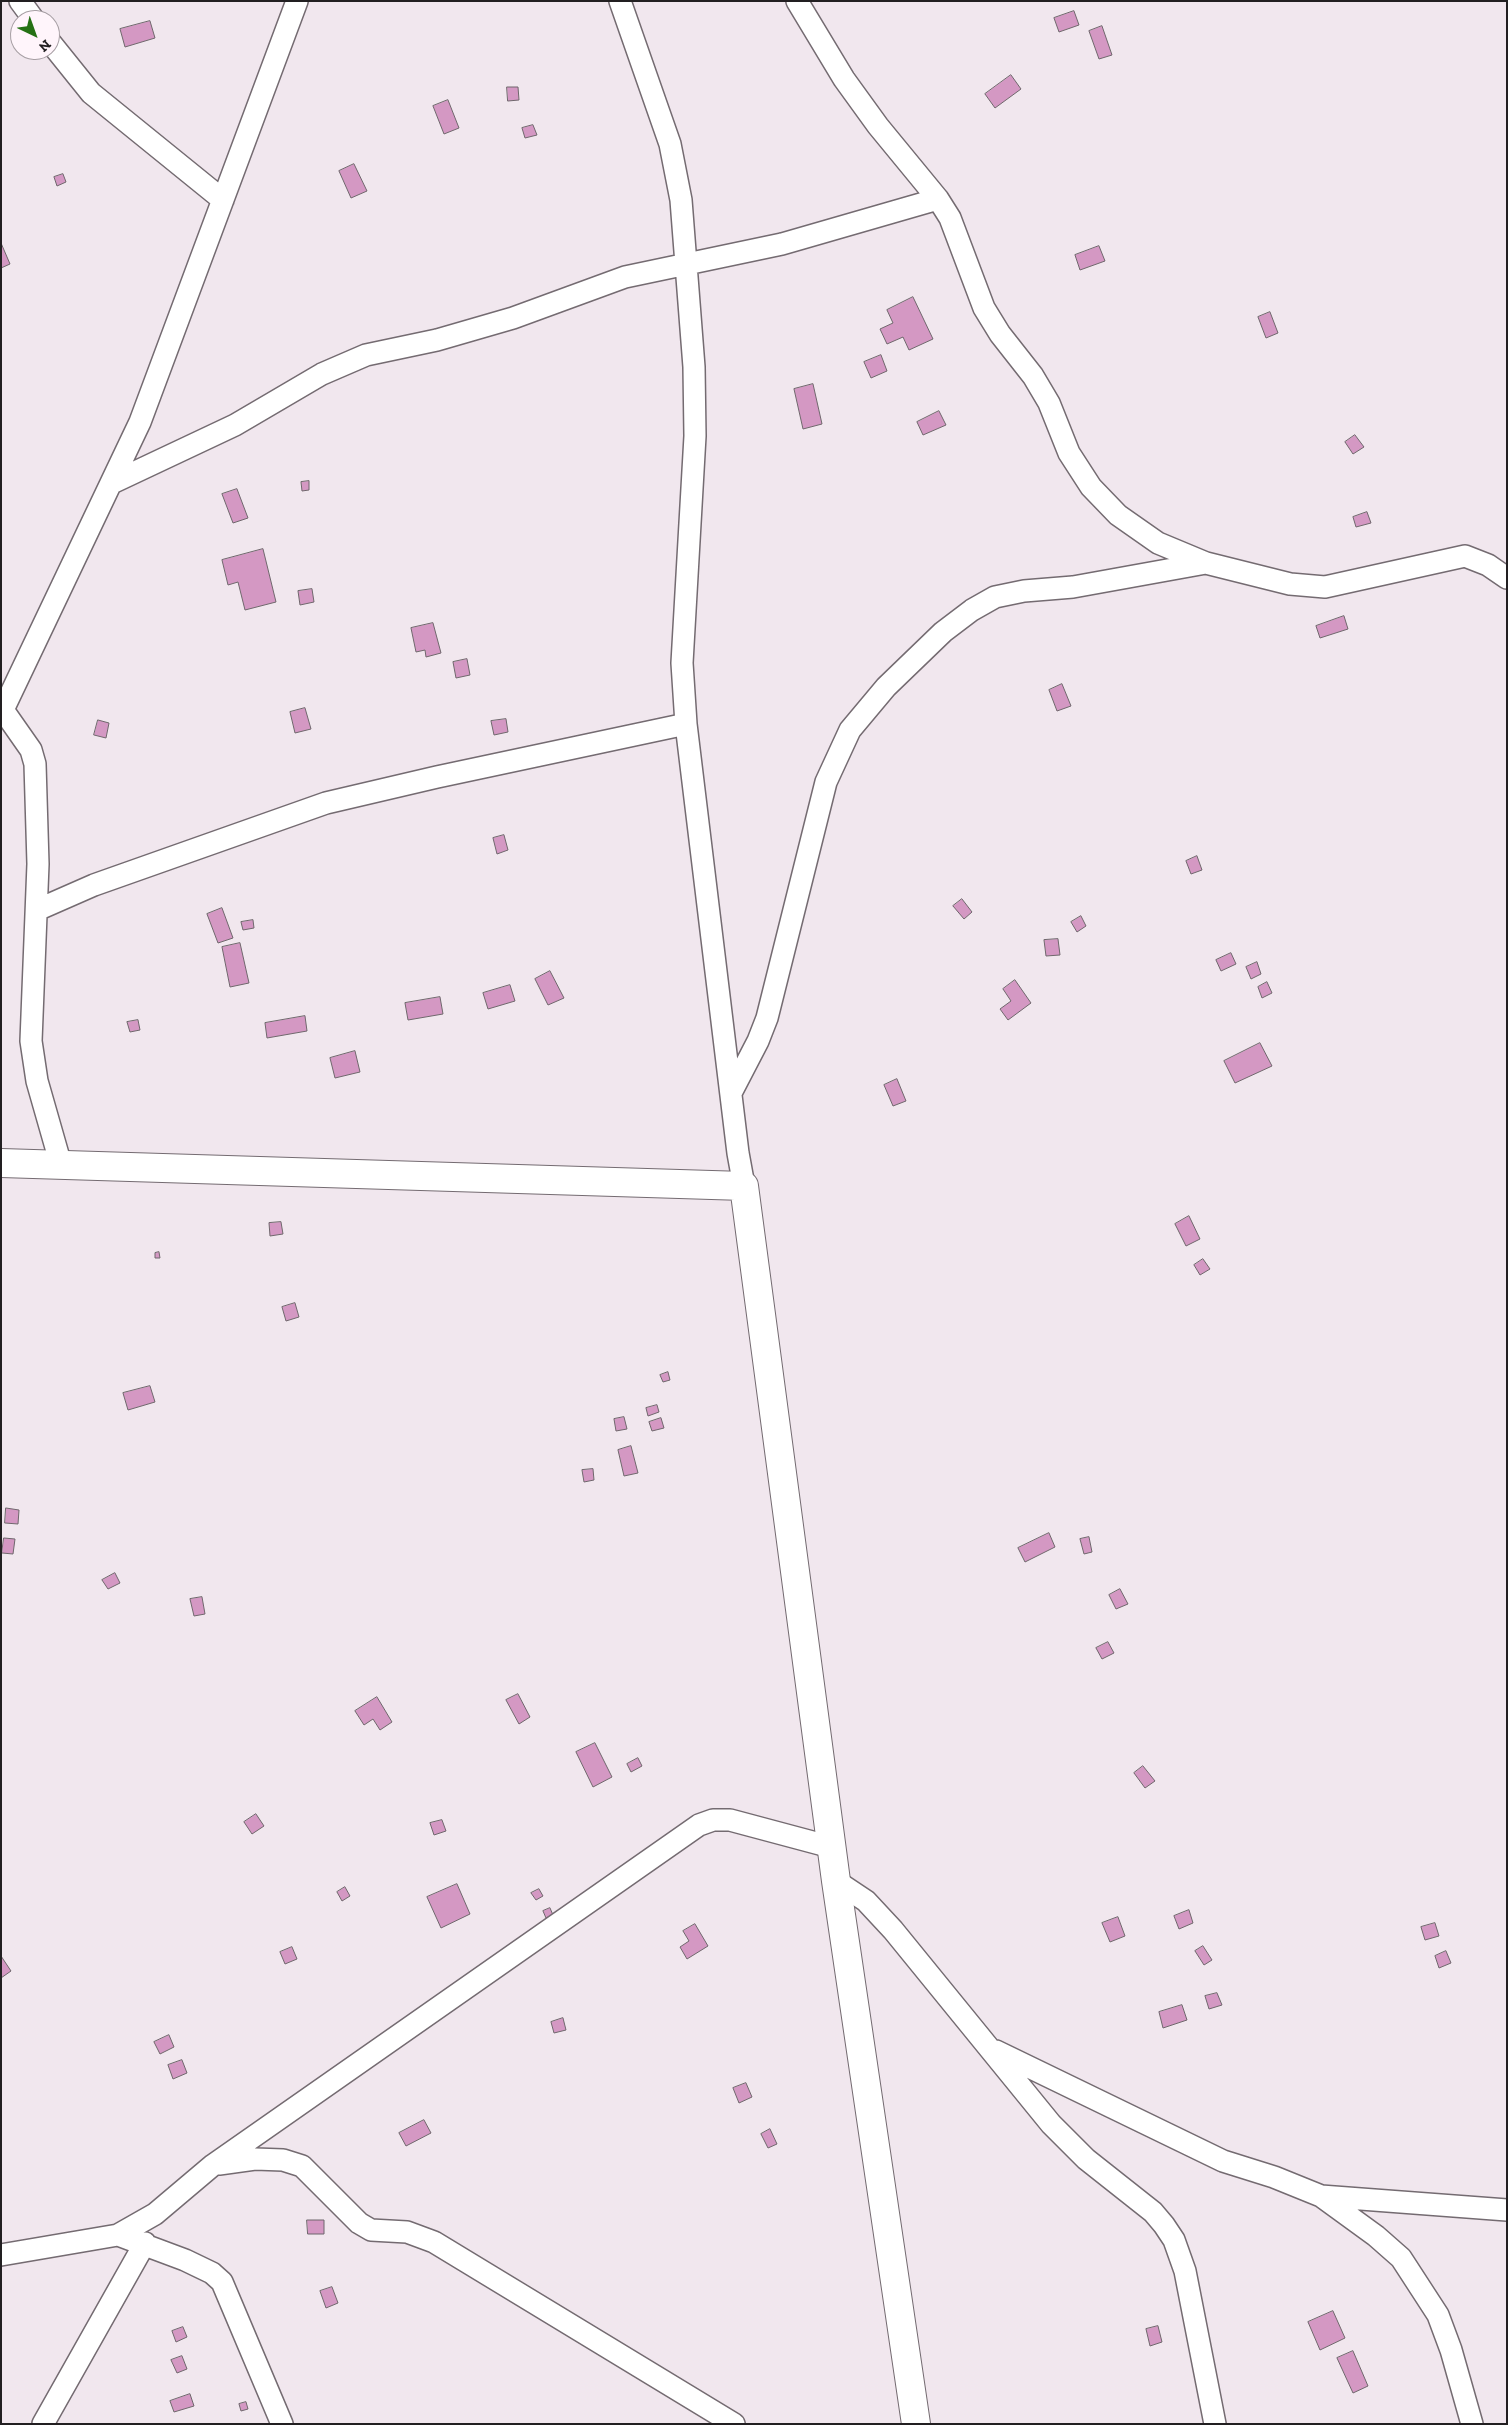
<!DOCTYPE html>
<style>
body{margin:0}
#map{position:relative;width:1508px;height:2425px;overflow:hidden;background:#f1e7ee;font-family:"Zilla Slab",serif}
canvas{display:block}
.frame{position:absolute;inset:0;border:2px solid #221f21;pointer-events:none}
.north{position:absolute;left:10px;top:10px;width:50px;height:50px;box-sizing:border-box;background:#fff5fb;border:1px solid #a79fa4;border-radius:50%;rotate:138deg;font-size:14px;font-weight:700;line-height:20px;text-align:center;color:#221f21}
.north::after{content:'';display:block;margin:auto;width:18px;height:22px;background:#257114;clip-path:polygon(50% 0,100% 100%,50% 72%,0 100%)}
</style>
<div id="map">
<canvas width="1508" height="2425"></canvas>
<div class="frame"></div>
<div class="north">N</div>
</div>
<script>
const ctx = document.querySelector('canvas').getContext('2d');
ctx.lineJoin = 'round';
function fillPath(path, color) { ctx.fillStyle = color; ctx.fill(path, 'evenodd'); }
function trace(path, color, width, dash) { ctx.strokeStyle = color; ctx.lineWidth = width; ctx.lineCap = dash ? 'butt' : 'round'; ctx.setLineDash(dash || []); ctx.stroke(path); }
const building = new Path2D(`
 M1074,11L1079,25L1059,32L1054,18Z
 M150,21L155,38L125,47L120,29Z
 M1102,26L1112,55L1099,59L1089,31Z
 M1011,75L1021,89L995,108L985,94Z
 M507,87H518L519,100L508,101Z
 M448,100L459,128L444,134L433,106Z
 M533,125L537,135L525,138L522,128Z
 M354,164L367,191L351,198L339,171Z
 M63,174L66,182L57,186L54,177Z
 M1,243L10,264L1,268Z
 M1099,246L1105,261L1080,270L1075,255Z
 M913,297L933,339L909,350L903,337L887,344L880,329L893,323L887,310Z
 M1270,312L1278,333L1266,338L1258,317Z
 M881,355L887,371L871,378L864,362Z
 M813,384L822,424L803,429L794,389Z
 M939,411L946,425L923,435L917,422Z
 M1355,435L1364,447L1353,454L1345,442Z
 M309,481V490L302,491L301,482Z
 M237,489L248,518L233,523L222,494Z
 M1367,512L1371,523L1356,527L1353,517Z
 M263,549L276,602L245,610L238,582L228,585L222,560Z
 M312,589L314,602L300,605L298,591Z
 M1344,616L1348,629L1320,638L1316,626Z
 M433,623L441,653L426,657L425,650L416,652L411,628Z
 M467,659L470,675L456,678L453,662Z
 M1062,684L1071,706L1057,711L1049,690Z
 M305,708L311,729L295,733L290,712Z
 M506,719L508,732L494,735L491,721Z
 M98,720L109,723L106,738L94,735Z
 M504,835L508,850L497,854L493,838Z
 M1197,856L1202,870L1191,874L1186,861Z
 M962,899L972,912L964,919L953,906Z
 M222,908L233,938L218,943L207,914Z
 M1081,916L1086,926L1077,932L1071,922Z
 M253,920L254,928L243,930L241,922Z
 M1058,939L1060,955L1046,956L1044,940Z
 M240,943L249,983L230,987L222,947Z
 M1231,953L1236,964L1221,971L1216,960Z
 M1257,962L1261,974L1251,979L1246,967Z
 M550,971L564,998L548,1005L535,979Z
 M1015,980L1031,1003L1008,1020L1000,1009L1011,1001L1003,989Z
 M1267,982L1272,993L1262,998L1258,987Z
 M510,985L515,1001L488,1009L483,993Z
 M440,997L443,1014L408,1020L405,1003Z
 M305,1016L307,1031L267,1038L265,1023Z
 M138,1020L140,1030L130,1032L127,1022Z
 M1260,1043L1272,1066L1235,1083L1224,1061Z
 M355,1051L360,1072L335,1078L330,1058Z
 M897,1079L906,1101L893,1106L884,1085Z
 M1189,1216L1200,1239L1186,1246L1175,1224Z
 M281,1222L283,1234L270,1236L269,1223Z
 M159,1252L160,1258H155V1253Z
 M1203,1259L1210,1269L1200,1275L1194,1265Z
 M295,1303L299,1317L286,1321L282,1307Z
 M668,1372L670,1380L663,1382L660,1375Z
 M150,1386L155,1402L128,1410L123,1393Z
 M657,1405L659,1412L648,1416L646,1408Z
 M624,1417L627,1429L616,1431L614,1419Z
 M661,1418L664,1428L652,1431L649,1422Z
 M631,1446L638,1473L624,1476L618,1450Z
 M593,1469L594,1480L584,1482L582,1470Z
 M6,1508L19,1510L18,1524L5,1523Z
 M1049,1533L1055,1547L1025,1562L1018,1548Z
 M1089,1537L1092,1552L1084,1554L1080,1539Z
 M4,1538L15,1539L13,1554L2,1553Z
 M115,1573L120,1583L108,1589L102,1580Z
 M1120,1589L1128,1604L1116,1609L1109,1595Z
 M202,1597L205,1614L194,1616L190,1599Z
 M1108,1642L1114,1653L1102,1659L1096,1648Z
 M518,1694L530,1717L519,1724L506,1700Z
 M377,1697L392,1722L380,1730L373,1719L364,1725L355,1711Z
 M595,1743L612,1777L593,1787L576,1752Z
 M638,1758L642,1766L631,1772L627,1764Z
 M1143,1766L1155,1781L1145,1788L1134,1773Z
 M256,1814L264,1826L252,1834L244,1822Z
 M442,1820L446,1831L434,1835L430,1823Z
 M457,1884L470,1914L441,1928L427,1897Z
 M345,1887L350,1896L342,1901L337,1892Z
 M539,1889L543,1896L536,1900L531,1893Z
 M550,1908L553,1915L546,1918L543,1911Z
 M1189,1910L1193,1923L1179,1929L1174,1916Z
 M1118,1917L1125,1936L1110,1942L1102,1923Z
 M1435,1923L1439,1936L1425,1940L1421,1927Z
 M695,1924L708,1946L687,1959L680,1947L689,1941L683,1931Z
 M1203,1946L1212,1960L1204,1965L1195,1951Z
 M292,1947L297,1959L285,1964L280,1952Z
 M1446,1951L1451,1963L1439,1968L1435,1956Z
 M1,1956L11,1971L1,1978Z
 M1217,1993L1222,2005L1209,2009L1205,1996Z
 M1182,2005L1187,2020L1163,2028L1159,2012Z
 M563,2018L566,2030L554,2033L551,2022Z
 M169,2035L174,2047L160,2054L154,2042Z
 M182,2060L187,2073L173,2079L168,2065Z
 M746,2083L752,2097L739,2103L733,2088Z
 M424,2120L431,2133L406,2146L399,2133Z
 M770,2129L777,2144L768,2148L761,2134Z
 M307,2220H324V2234H308Z
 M332,2287L338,2303L326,2308L320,2291Z
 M1333,2311L1345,2338L1320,2350L1308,2322Z
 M1158,2326L1162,2342L1150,2346L1146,2329Z
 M183,2327L187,2337L176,2342L172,2331Z
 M1353,2351L1368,2386L1353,2393L1337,2358Z
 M182,2356L187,2369L177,2373L171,2360Z
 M190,2394L194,2406L174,2412L170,2401Z
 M246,2402L248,2409L241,2411L239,2404Z`);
const street = new Path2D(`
 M20,1L34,20
 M620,1L670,144L681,200L694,367L695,436L682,663L686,724L738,1153L744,1186
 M797,1L844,79L878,126L938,199L950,218L984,308L1000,334L1033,376L1049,403L1069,453L1091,487L1118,515L1158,543L1206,563
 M50,42L91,93L223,200
 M112,483L235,425L322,374L366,355L437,340L513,318L625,277L782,244L938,199
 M3,710L31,750L35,764L38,864L31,1041L37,1081L61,1165
 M1,714L140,422L297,1
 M37,910L94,885L326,803L437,777L686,724
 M731,1093L758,1041L767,1018L826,782L850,730L886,687L943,632L972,610L995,597L1024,591L1073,587L1206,563L1290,584L1325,587L1465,556L1488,565L1507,578
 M836,1881L866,1901L893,1930L1051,2124L1086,2159L1153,2212L1164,2225L1174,2240L1185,2271L1215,2424
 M996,2051L1223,2161L1274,2177L1321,2196L1376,2236L1401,2258L1438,2315L1451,2350L1472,2424
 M219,2164L255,2159L283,2160L302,2166L359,2223L371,2230L407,2232L434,2242L734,2424
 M1321,2196L1507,2210
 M118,2235L155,2214L213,2165L699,1825L713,1820H730L831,1847
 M1,2255L118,2235L185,2260L212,2273L222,2282L282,2424
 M43,2424L145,2243`);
const secondary = new Path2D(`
 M1,1163L744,1186L836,1881L916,2424`);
fillPath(building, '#d498c3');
trace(building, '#6f676c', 1);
trace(street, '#746b71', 24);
trace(secondary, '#746b71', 30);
trace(street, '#fff', 21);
trace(secondary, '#fff', 28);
</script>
